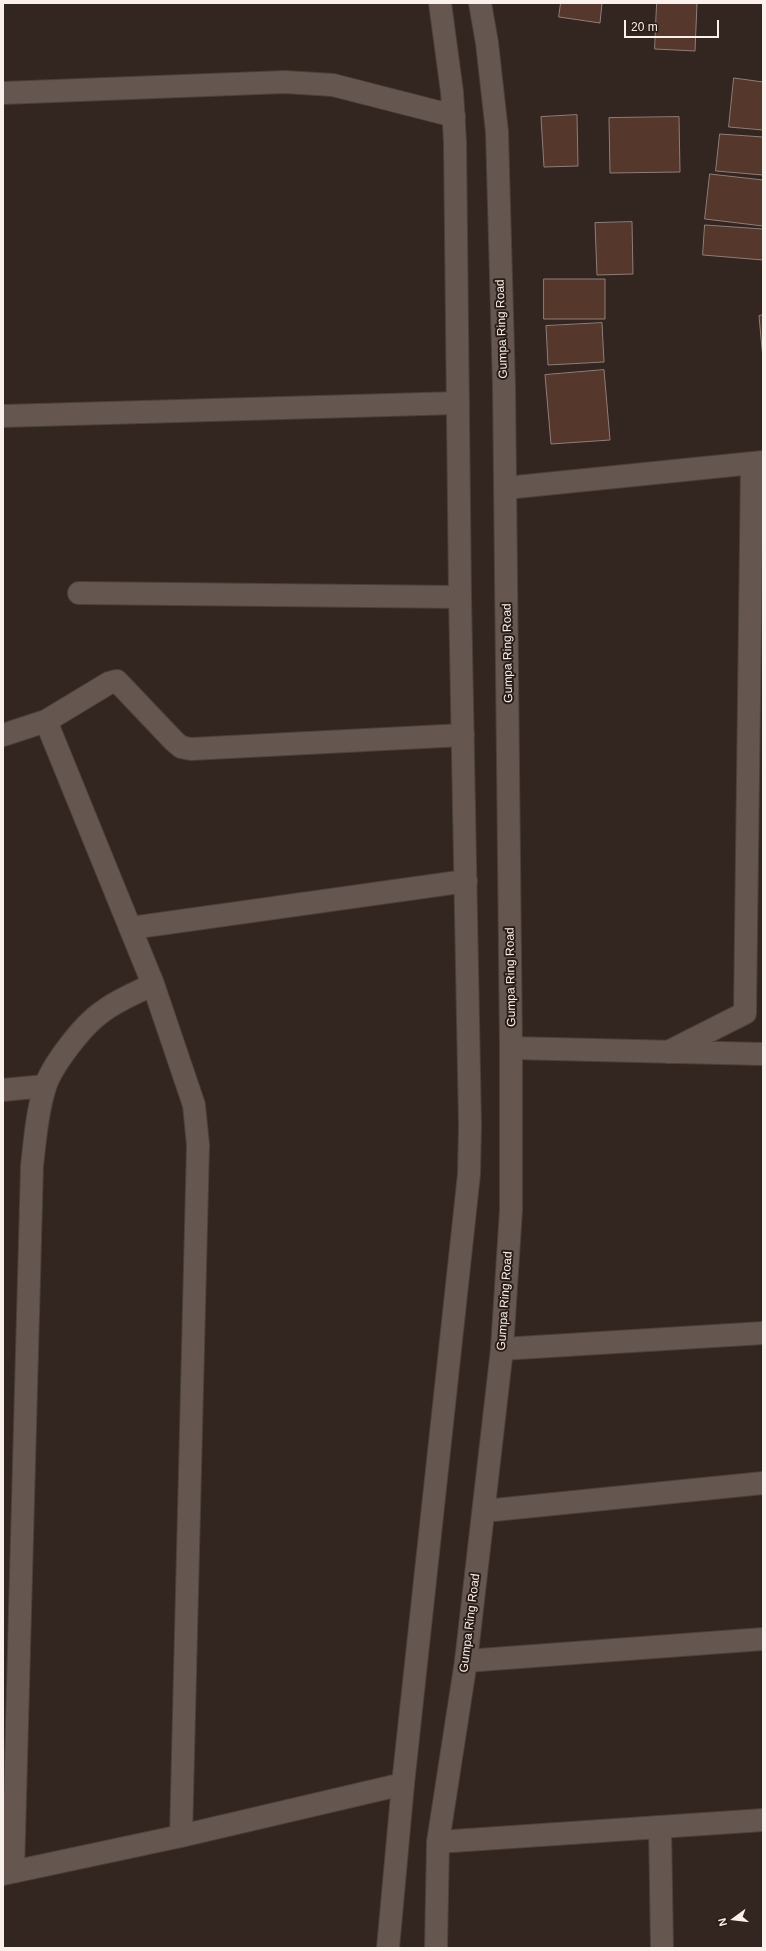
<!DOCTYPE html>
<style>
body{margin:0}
#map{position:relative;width:766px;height:1951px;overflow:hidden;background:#332520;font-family:Helvetica,sans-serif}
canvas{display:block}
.frame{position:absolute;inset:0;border:4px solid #faf1ed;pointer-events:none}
.north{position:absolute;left:714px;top:1899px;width:40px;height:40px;-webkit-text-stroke:3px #291c16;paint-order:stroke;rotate:255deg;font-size:11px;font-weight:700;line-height:16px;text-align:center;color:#faf1ed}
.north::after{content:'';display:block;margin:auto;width:14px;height:18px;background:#faf1ed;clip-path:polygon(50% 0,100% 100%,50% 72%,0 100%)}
.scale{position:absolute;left:624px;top:20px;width:95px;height:18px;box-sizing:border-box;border:2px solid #faf1ed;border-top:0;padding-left:5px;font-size:12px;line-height:14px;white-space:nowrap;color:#faf1ed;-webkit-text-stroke:3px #291c16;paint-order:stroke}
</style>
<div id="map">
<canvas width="766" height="1951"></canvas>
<div class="frame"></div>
<div class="north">N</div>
<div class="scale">20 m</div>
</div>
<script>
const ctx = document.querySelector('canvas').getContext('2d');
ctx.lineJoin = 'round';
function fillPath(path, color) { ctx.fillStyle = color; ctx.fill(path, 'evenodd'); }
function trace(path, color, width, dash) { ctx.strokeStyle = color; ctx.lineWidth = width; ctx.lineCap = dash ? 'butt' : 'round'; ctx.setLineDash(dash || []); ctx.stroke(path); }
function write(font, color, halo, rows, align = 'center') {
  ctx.font = font + ' Helvetica,sans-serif'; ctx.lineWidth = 4; ctx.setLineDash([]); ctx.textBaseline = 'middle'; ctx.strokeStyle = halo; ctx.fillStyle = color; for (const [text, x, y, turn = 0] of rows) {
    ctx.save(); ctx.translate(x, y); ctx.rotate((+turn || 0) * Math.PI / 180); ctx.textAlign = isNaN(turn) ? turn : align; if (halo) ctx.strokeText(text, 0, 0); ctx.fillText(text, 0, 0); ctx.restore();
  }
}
const building = new Path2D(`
 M561,3H602L600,23L559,17Z
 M657,3H697L695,51L655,49Z
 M734,78L763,82V130L729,127Z
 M577,115L578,166L544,167L541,117Z
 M679,117L680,172L610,173L609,118Z
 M720,134L763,137V175L716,171Z
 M710,174L763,180V226L705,219Z
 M632,222L633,274L597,275L595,223Z
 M705,225L763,229V260L703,255Z
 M544,279H605V319H544Z
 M763,315V359L759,316Z
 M602,323L604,362L548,365L546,326Z
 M604,370L610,440L551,444L545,375Z`);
const minor = new Path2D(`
 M3,93L285,82L333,85L454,116
 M3,416L458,403
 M506,488L763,462
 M79,593L460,597
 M46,721L153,984L194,1105L198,1145L181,1836
 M3,735L46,721L109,683L117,681L174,741L181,747L191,749L463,735
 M131,928L466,881
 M511,1048L763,1054
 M668,1052L745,1013L752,463
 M3,1090L45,1086
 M502,1349L763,1333
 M484,1511L763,1483
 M466,1661L763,1639
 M660,1827L662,1948
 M438,1842L763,1820
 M13,1872L32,1166C35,1140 37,1112 45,1087C52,1065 83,1025 102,1012C117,1000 137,993 153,984
 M3,1874L181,1836L403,1784`);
const tertiary = new Path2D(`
 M388,1948L403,1784L469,1174L470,1125L460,597L455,142L452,92L440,3
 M436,1948L438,1842L466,1661L502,1349L511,1210V1048L504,386L497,132L487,43L480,3`);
const streetNames = [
 ["Gumpa Ring Road",502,329,-92],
 ["Gumpa Ring Road",508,653,-91],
 ["Gumpa Ring Road",511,977,-91],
 ["Gumpa Ring Road",505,1301,-86],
 ["Gumpa Ring Road",470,1623,-83]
];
fillPath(building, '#55372b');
trace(building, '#8f7e78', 1);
trace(minor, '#4b403b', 24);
trace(tertiary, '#4b403b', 24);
trace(minor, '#665650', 22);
trace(tertiary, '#665650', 22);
write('12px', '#faf1ed', '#291c16', streetNames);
</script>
